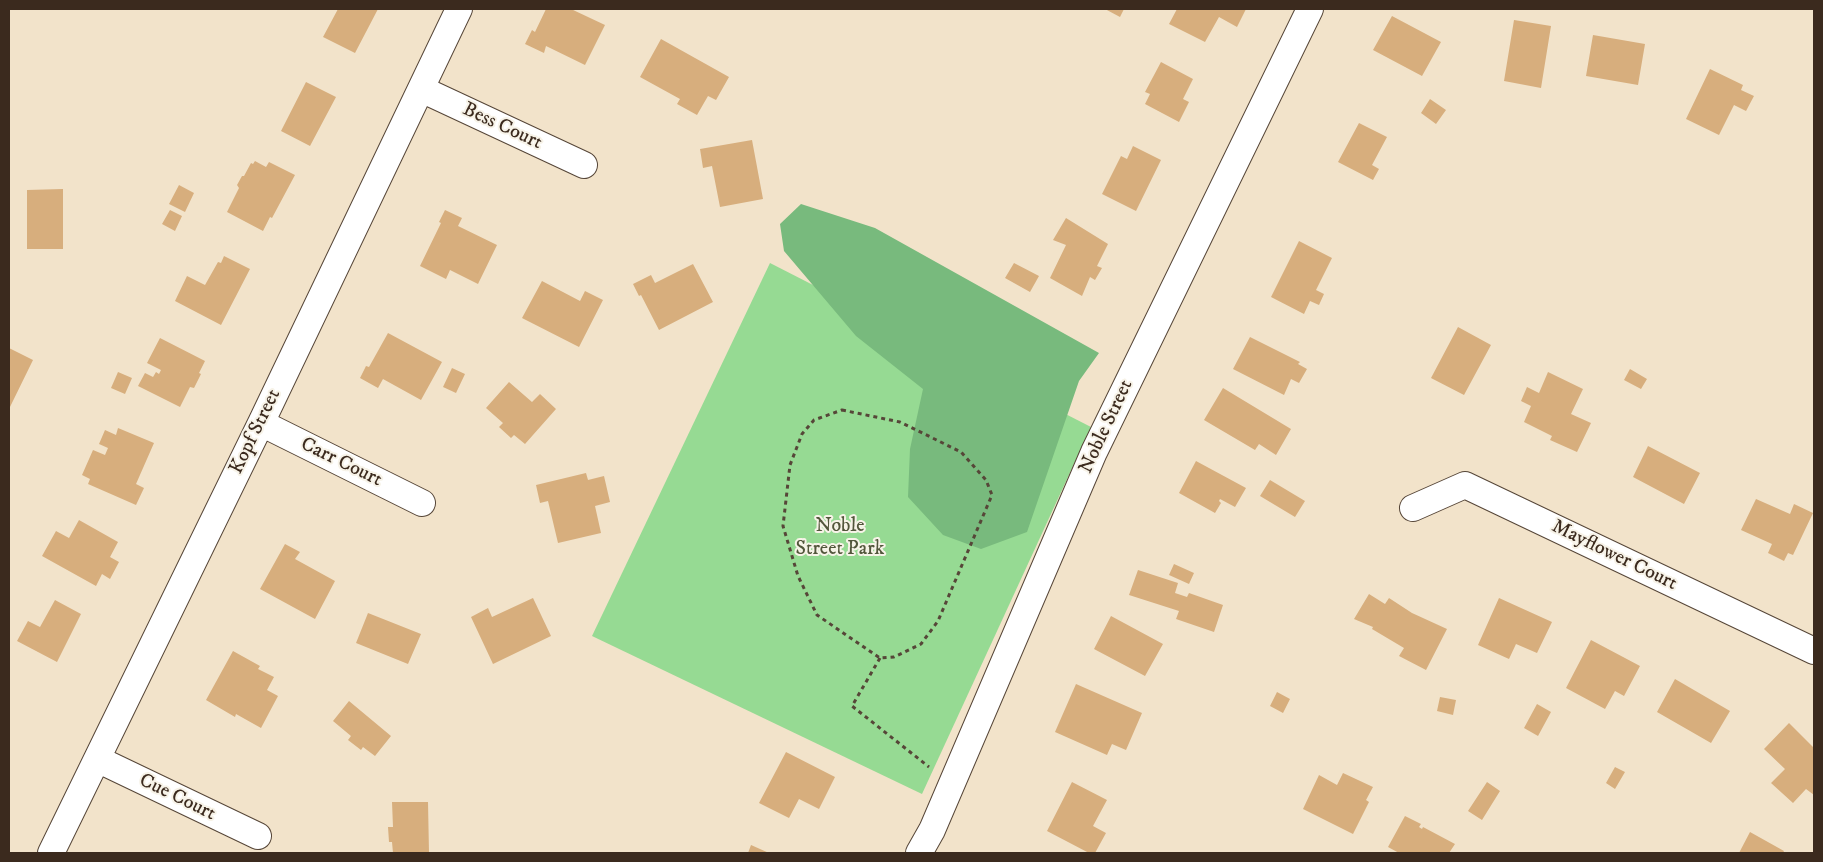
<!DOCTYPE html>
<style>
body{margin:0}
#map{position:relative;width:1823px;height:862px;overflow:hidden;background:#f2e3ca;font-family:"IM FELL DW Pica",serif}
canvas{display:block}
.frame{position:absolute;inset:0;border:10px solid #3b2a1e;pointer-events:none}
</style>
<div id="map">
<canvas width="1823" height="862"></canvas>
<div class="frame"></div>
</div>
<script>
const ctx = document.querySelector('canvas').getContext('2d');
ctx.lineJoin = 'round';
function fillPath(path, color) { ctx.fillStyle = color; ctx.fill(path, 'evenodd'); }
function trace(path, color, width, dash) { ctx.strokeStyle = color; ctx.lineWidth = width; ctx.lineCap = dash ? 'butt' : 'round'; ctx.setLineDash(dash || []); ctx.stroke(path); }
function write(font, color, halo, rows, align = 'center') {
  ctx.font = font + ' "IM FELL DW Pica",serif'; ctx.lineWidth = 4; ctx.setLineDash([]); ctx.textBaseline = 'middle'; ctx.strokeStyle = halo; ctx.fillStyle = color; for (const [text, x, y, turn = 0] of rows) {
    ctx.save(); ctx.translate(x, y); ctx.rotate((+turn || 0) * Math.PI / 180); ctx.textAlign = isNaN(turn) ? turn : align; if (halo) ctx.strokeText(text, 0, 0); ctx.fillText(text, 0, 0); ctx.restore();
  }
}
const green = new Path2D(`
 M770,263L1091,427L922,794L592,636Z`);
const forest = new Path2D(`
 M801,204L875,228L1099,353L1079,381L1027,532L981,549L943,535L908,497L910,449L923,389L856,336L784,251L780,224Z`);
const building = new Path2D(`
 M338,9H378L355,53L323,37Z
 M546,9H571L605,25L585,65L546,46L544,53L525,44L532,30L535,32Z
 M1105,9H1124L1120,17Z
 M1177,9H1246L1237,27L1219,17L1205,42L1169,24Z
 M1392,16L1441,42L1422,76L1373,50Z
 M1514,20L1551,26L1541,88L1504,81Z
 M1593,35L1645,44L1638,85L1586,76Z
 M661,39L729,77L716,100L708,96L697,115L677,104L680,99L640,77Z
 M1161,62L1193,79L1183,99L1189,102L1179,122L1145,104L1150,94L1145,92Z
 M1710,69L1743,85L1741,90L1754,96L1746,111L1734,105L1719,135L1686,119Z
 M306,82L336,97L310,146L281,131Z
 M1430,99L1446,110L1436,124L1421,113Z
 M1359,123L1387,137L1372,165L1379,169L1373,180L1338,162Z
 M752,140L763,199L720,207L712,166L703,168L700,149Z
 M1133,146L1161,160L1136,211L1102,194L1121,156L1127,159Z
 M255,161L266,167L269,162L295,175L272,218L270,217L263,231L227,212L239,188L237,185L242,176H244L251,163L253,164Z
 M179,185L194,193L185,212L169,204Z
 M63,189V249H27V190Z
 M170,210L182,216L175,231L162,224Z
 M445,210L462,218L458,226L497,245L478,284L450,270L446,279L420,266L441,223L439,222Z
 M1066,218L1108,244L1097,266L1102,268L1095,280L1090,277L1082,296L1050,278L1066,245L1053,240Z
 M1299,241L1332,258L1316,290L1324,294L1319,305L1310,301L1304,314L1271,297Z
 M224,256L250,269L221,325L175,301L187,276L205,285L218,262L221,263Z
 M1014,263L1039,276L1030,292L1005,278Z
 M693,264L713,302L659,330L641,295L639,296L633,284L651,275L655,283Z
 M542,281L580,301L585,291L603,300L579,347L522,318Z
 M1458,327L1491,345L1464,395L1431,378Z
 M388,333L442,362L421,400L383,379L378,388L360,378L366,366L369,367Z
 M1250,337L1300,362L1298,364L1307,369L1299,383L1291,379L1284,395L1233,369Z
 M160,338L205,361L199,373L201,374L194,388L190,387L180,407L138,386L145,373L153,377L156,372L159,374L161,370L147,363Z
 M9,348L33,360L9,409Z
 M452,368L465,374L456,393L443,387Z
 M1630,369L1647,379L1641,389L1624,380Z
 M118,372L132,378L125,394L111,388Z
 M1548,372L1583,389L1571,414L1591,423L1577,452L1550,440L1552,436L1524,422L1531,406L1521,401L1527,387L1539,393Z
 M509,382L532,402L540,394L556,409L525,444L514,435L511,438L499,427L503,423L486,408Z
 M1223,388L1291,429L1276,455L1259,444L1255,450L1204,420Z
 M118,428L154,443L136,484L144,488L136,505L88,484L90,479L82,475L93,450L105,455L108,448L99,444L105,430L116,435Z
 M1648,446L1700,473L1684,504L1633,477Z
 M1196,461L1246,488L1235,507L1220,499L1219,501L1221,503L1215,513L1179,493Z
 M586,473L588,480L604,476L610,502L595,506L601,533L558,543L548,501L540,503L536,485Z
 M1270,480L1305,501L1295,517L1260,496Z
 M1756,499L1790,514L1794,504L1813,513L1793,555L1788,553L1784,561L1768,553L1772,544L1741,530Z
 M79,520L118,542L110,557L119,562L110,579L102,574L96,586L42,556L56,531L69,538Z
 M285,544L300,552L295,559L335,581L315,619L260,589Z
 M1174,564L1194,573L1189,584L1169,575Z
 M1138,570L1178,583L1175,593L1187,597L1189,593L1223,605L1214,632L1176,619L1179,611L1129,595Z
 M1369,594L1385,604L1389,598L1412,613L1447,629L1426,670L1399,656L1404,648L1372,629L1373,627L1354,619Z
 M533,598L551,636L493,664L471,617L488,608L492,617Z
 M1499,598L1552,622L1537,653L1516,644L1509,659L1478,645Z
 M55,600L81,614L57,662L17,641L28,621L40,627Z
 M368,613L421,634L408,664L356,643Z
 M1111,616L1163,644L1145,676L1094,649Z
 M1591,640L1640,666L1624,696L1615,691L1605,709L1566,688Z
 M233,651L260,666L258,669L274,677L267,690L278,696L261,728L236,714L235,717L206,700Z
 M1675,679L1730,711L1711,743L1657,712Z
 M1076,684L1142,713L1126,750L1112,744L1107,755L1055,732Z
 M1277,692L1290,699L1283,713L1270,706Z
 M1440,697L1456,700L1453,715L1437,711Z
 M349,701L391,736L375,756L363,747L361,750L348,740L351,736L333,721Z
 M1537,704L1551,712L1538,736L1524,728Z
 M1789,723L1814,748V795L1806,789L1793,803L1771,783L1785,769L1764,749Z
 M786,752L835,777L819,809L799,799L789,818L759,803Z
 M1615,767L1625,772L1615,789L1606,783Z
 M1343,773L1373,787L1366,800L1369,802L1353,834L1303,809L1319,775L1337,785Z
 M1072,782L1107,800L1093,826L1106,833L1095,853H1089L1047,831Z
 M1487,782L1500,791L1482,820L1468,811Z
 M392,802H428L429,853H393L392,842H389L388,827H393Z
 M1405,816L1421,824L1419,827L1422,829L1423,827L1455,844L1449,853H1399L1388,847Z
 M1750,832L1784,851L1783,853H1739Z
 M751,845L769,853H748Z`);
const path = new Path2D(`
 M842,410L900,422L961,452L986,480L992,495L938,621L921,644L894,657L880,658L817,615L798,576L783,526L790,465L802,434L814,420Z
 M880,658L852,706L929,767`);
const minor = new Path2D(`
 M421,89L584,165
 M261,423L422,503
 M1413,508L1465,485L1814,651
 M97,759L258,836
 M51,853L261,423L459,9
 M919,853L932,830L1094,452L1310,9`);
const streetNames = [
 ["Bess Court",502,127,25],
 ["Noble Street",1107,427,-65],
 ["Kopf Street",256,432,-64],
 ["Carr Court",341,463,26],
 ["Mayflower Court",1614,556,26],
 ["Cue Court",177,798,26]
];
const parkNames = [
 ["Noble",840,527],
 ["Street Park",840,550]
];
fillPath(green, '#96da93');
fillPath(forest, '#78ba7d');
fillPath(building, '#d7ae7d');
trace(minor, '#564638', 28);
trace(path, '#564638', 3, [4, 4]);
trace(minor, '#fff', 26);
write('20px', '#3b2a1e', '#f7f3e8', streetNames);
write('20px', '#52563b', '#f7f3e8', parkNames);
</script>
